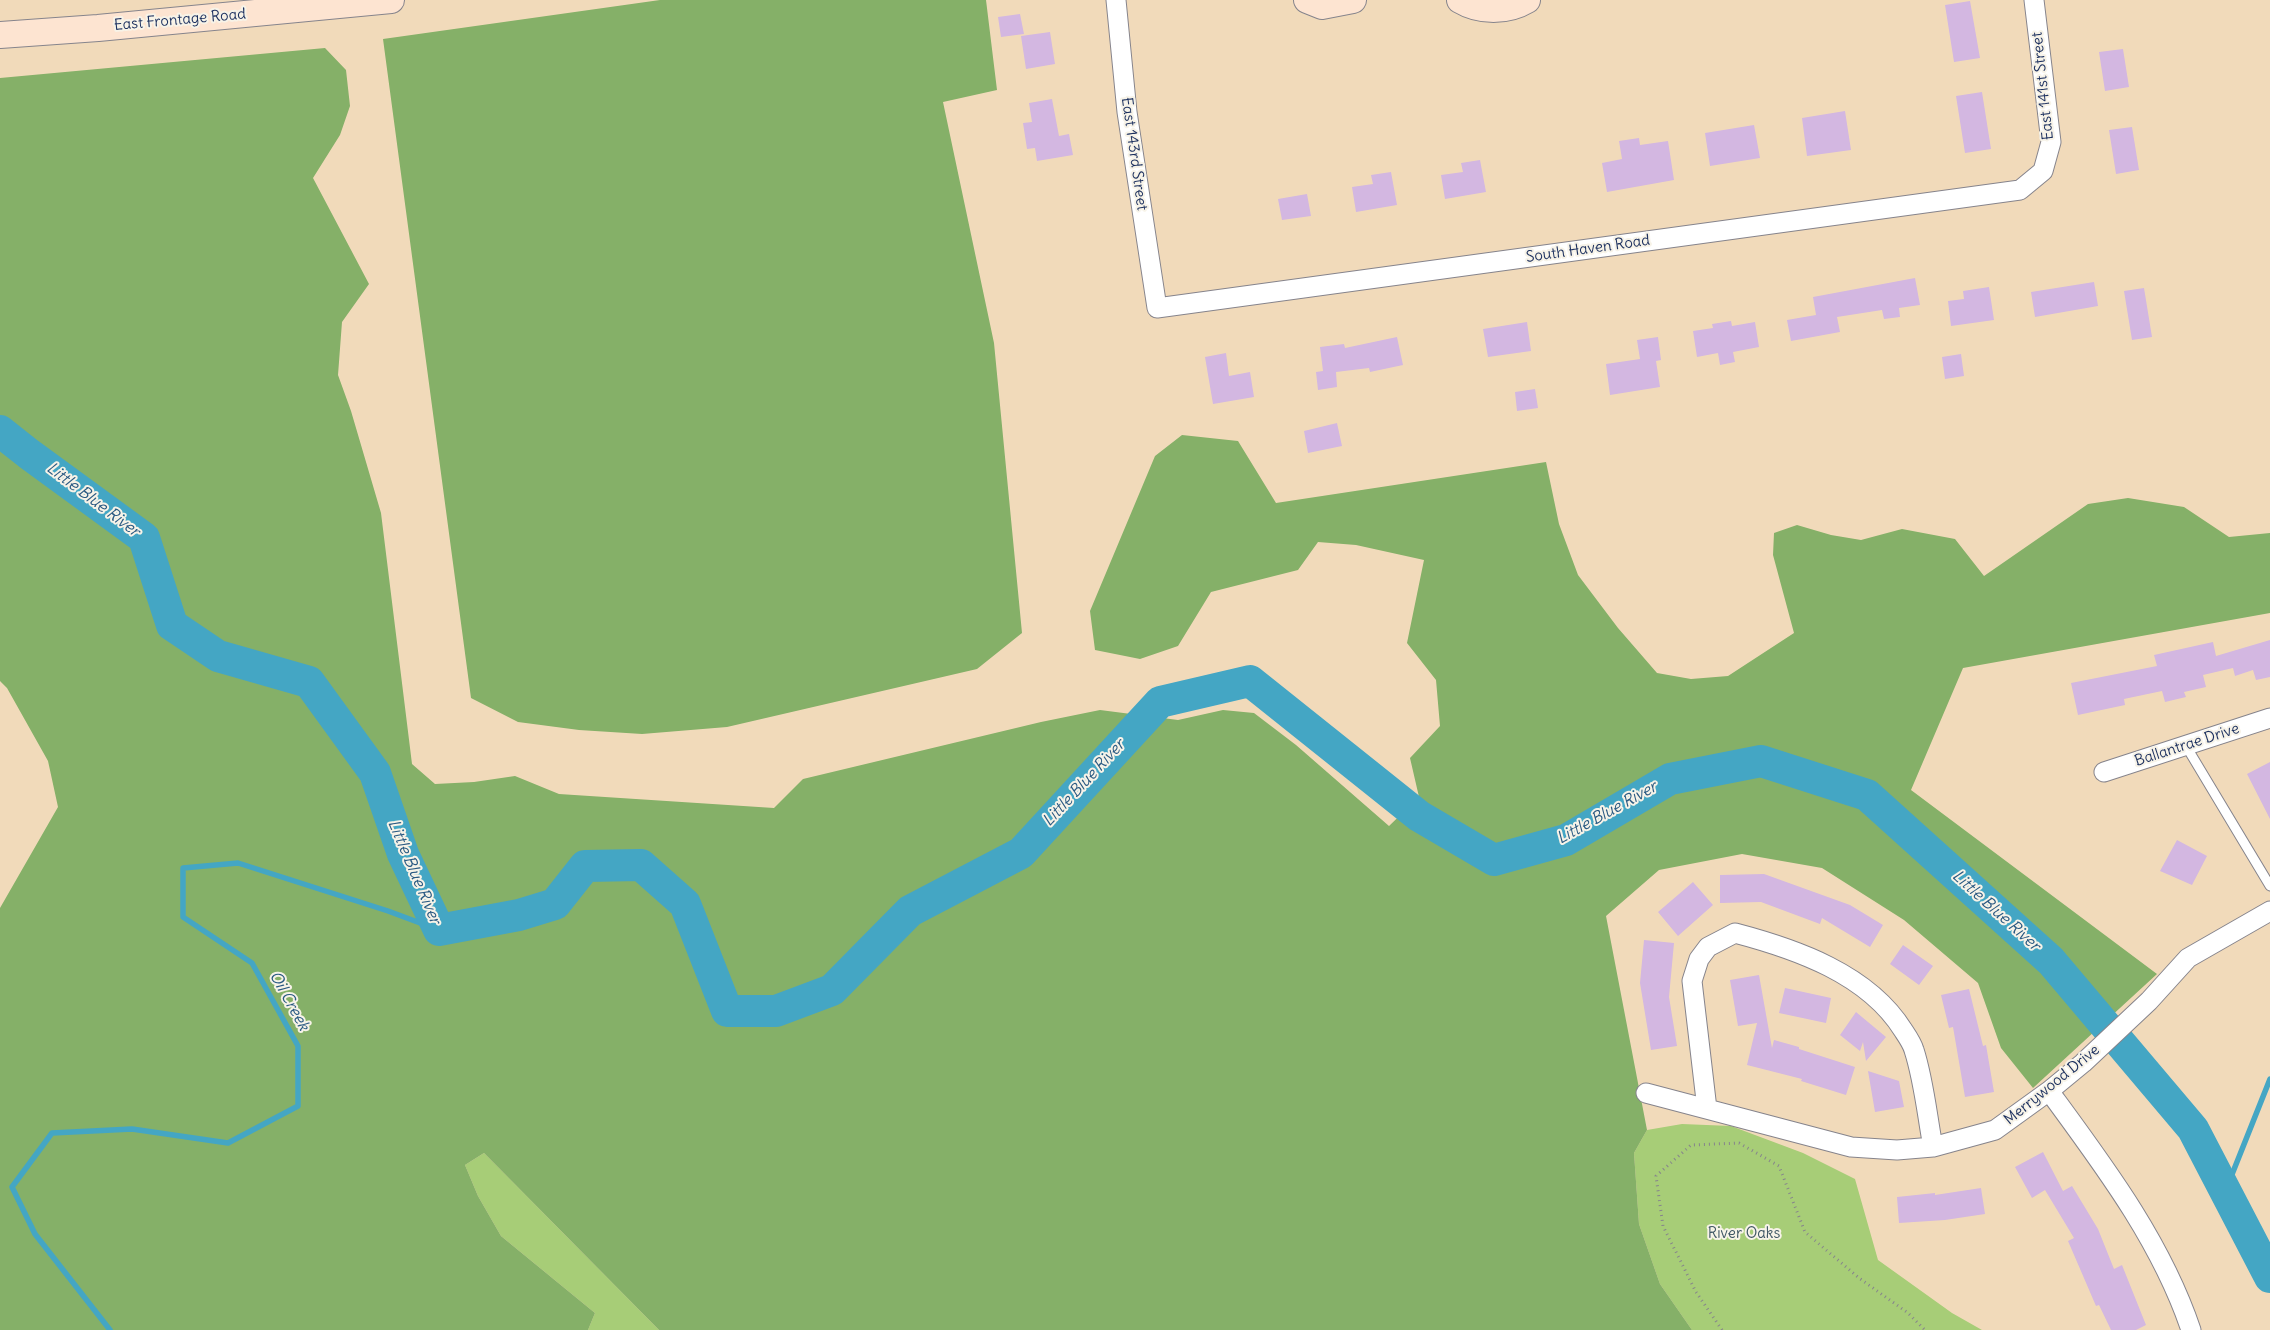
<!DOCTYPE html>
<style>
body{margin:0}
canvas{display:block;background:#f1daba}
</style>
<canvas width="2270" height="1330"></canvas>
<script>
const ctx = document.querySelector('canvas').getContext('2d');
ctx.lineJoin = 'round';
function fillPath(path, color) { ctx.fillStyle = color; ctx.fill(path, 'evenodd'); }
function trace(path, color, width, dash) { ctx.strokeStyle = color; ctx.lineWidth = width; ctx.lineCap = dash ? 'butt' : 'round'; ctx.setLineDash(dash || []); ctx.stroke(path); }
function write(font, color, halo, rows, align = 'center') {
  ctx.font = font + ' Delius,sans-serif'; ctx.lineWidth = 4; ctx.setLineDash([]); ctx.textBaseline = 'middle'; ctx.strokeStyle = halo; ctx.fillStyle = color; for (const [text, x, y, turn = 0] of rows) {
    ctx.save(); ctx.translate(x, y); ctx.rotate((+turn || 0) * Math.PI / 180); ctx.textAlign = isNaN(turn) ? turn : align; if (halo) ctx.strokeText(text, 0, 0); ctx.fillText(text, 0, 0); ctx.restore();
  }
}
const green = new Path2D(`
 M1682,1124L1731,1126L1803,1153L1855,1179L1878,1260L1952,1313L1982,1330H1692L1660,1284L1639,1224L1634,1153L1647,1130Z
 M484,1153L659,1330H588L595,1313L501,1236L478,1196L465,1165Z`);
const forest = new Path2D(`
 M660,0H986L997,90L943,102L994,343L1022,633L977,669L727,727L642,734L579,730L518,722L471,698L383,39Z
 M325,48L346,70L350,106L340,135L313,178L369,284L342,322L338,375L351,411L381,513L412,764L435,784L474,782L515,776L559,794L774,808L803,779L1041,722L1100,710L1178,720L1223,710L1254,713L1296,745L1389,826L1419,797L1410,758L1440,726L1436,680L1407,643L1424,560L1356,545L1318,542L1298,570L1211,592L1178,646L1140,659L1095,650L1090,611L1155,456L1182,435L1238,441L1276,503L1546,462L1559,524L1578,575L1618,628L1657,673L1691,679L1728,676L1794,633L1773,555L1774,533L1797,525L1831,535L1861,540L1902,529L1955,539L1984,576L2088,504L2128,498L2184,507L2229,537L2270,533V613L1963,668L1911,790L2157,974L2033,1088L2001,1048L1978,983L1904,920L1822,868L1742,854L1659,870L1606,916L1647,1130L1634,1153L1639,1224L1660,1284L1692,1330H659L484,1153L465,1165L478,1196L501,1236L595,1313L588,1330H0V908L58,807L48,761L7,688L0,681V78Z`);
const stream = new Path2D(`
 M2225,1192L2270,1079
 M110,1330L35,1234L12,1187L52,1133L132,1129L228,1143L298,1106V1046L252,963L183,917V868L238,863L388,911L439,930`);
const river = new Path2D(`
 M0,431L29,454L144,538L172,625L218,656L309,682L375,773L403,854L439,930L519,915L555,904L585,866L641,865L685,904L727,1011H776L832,990L910,911L1021,853L1160,702L1250,681L1419,816L1494,860L1566,840L1670,779L1761,761L1867,795L2051,961L2193,1129L2270,1277`);
const building = new Path2D(`
 M1970,1L1980,58L1954,62L1945,5Z
 M1020,14L1024,34L1001,37L998,17Z
 M1050,32L1055,64L1026,69L1021,36Z
 M2123,49L2129,87L2105,91L2099,52Z
 M1982,92L1991,149L1965,153L1956,96Z
 M1052,99L1059,136L1069,134L1073,155L1037,161L1035,148L1027,149L1023,123L1032,122L1029,103Z
 M1845,111L1851,150L1807,156L1802,118Z
 M1754,125L1760,158L1710,166L1705,133Z
 M2132,127L2139,170L2116,174L2109,130Z
 M1639,138L1640,145L1668,141L1674,180L1607,192L1602,163L1622,159L1619,141Z
 M1480,160L1486,192L1445,199L1441,175L1463,172L1461,163Z
 M1391,172L1397,205L1356,212L1352,187L1373,184L1371,175Z
 M1307,194L1311,216L1282,220L1278,199Z
 M1915,278L1920,305L1899,308L1900,317L1884,319L1882,310L1837,317L1840,332L1791,341L1787,320L1816,315L1813,297Z
 M2094,282L2098,306L2035,317L2031,292Z
 M1989,287L1994,320L1951,326L1948,301L1964,299L1963,291Z
 M2144,288L2152,337L2132,340L2124,291Z
 M1731,321L1732,326L1755,322L1759,347L1733,352L1735,362L1720,365L1718,353L1697,357L1693,331L1713,328L1712,324Z
 M1527,322L1531,351L1488,357L1483,329Z
 M1397,337L1403,365L1370,372L1369,368L1336,372L1337,387L1318,390L1316,372L1323,371L1320,347L1344,344L1345,348Z
 M1658,337L1661,360L1656,361L1660,387L1610,395L1606,364L1640,359L1637,340Z
 M1226,353L1229,376L1250,372L1254,397L1213,404L1205,357Z
 M1961,354L1964,376L1945,379L1942,357Z
 M1535,389L1538,408L1517,411L1515,392Z
 M1337,423L1342,446L1308,453L1304,431Z
 M2270,640V677L2256,680L2253,670L2235,676L2233,668L2203,675L2206,687L2184,692L2186,697L2165,702L2162,691L2124,699L2125,705L2078,715L2071,683L2157,666L2154,655L2213,642L2216,656Z
 M2270,762V819L2247,774Z
 M2177,840L2207,856L2192,885L2160,871Z
 M1764,874L1850,905L1883,925L1870,947L1822,918L1820,924L1761,902L1720,903V875Z
 M1693,882L1713,905L1678,936L1658,912Z
 M1644,940L1674,943L1669,997L1677,1046L1651,1050L1640,983Z
 M1903,945L1933,966L1919,985L1890,964Z
 M1759,975L1772,1048L1774,1040L1799,1047V1049L1855,1067L1846,1095L1801,1081L1802,1079L1747,1065L1757,1023L1738,1026L1730,980Z
 M1785,988L1831,998L1826,1023L1779,1013Z
 M1969,989L1983,1046L1986,1045L1994,1092L1965,1097L1953,1027L1949,1028L1941,995Z
 M1856,1012L1886,1037L1866,1061L1863,1042L1860,1051L1840,1035Z
 M1868,1071L1899,1081L1904,1107L1875,1112Z
 M2043,1152L2063,1191L2072,1186L2098,1229L2114,1269L2122,1265L2146,1325L2136,1330H2111L2099,1305L2096,1306L2068,1241L2074,1238L2045,1190L2032,1198L2015,1167Z
 M1981,1188L1985,1214L1945,1220L1899,1223L1897,1197L1935,1193V1195Z`);
const path = new Path2D(`
 M1722,1330L1696,1292L1663,1226L1656,1176L1691,1145L1739,1143L1779,1166L1805,1232L1859,1278L1908,1313L1925,1330`);
const lane = new Path2D(`
 M2186,746L2270,886`);
const street = new Path2D(`
 M1116,0L1127,112L1157,308L2020,190L2043,171L2051,142L2034,0
 M2104,772L2270,718
 M2049,1091C2104,1166 2161,1241 2191,1330
 M1646,1093L1851,1147L1897,1150L1933,1147L1995,1130L2049,1091L2083,1063L2149,1001L2188,958L2270,911
 M1707,1109L1692,981L1699,959L1708,947L1735,933C1796,949 1868,974 1903,1030C1907,1036 1912,1043 1914,1050C1924,1081 1927,1115 1933,1147`);
const secondary = new Path2D(`
 M1307,0L1322,6L1353,0
 M1460,0C1480,12 1507,12 1527,0
 M0,35L98,28L391,0`);
const streetNames = [
 ["East Frontage Road",180,20,-5],
 ["East 141st Street",2043,86,-96],
 ["East 143rd Street",1134,154,82],
 ["South Haven Road",1588,249,-8],
 ["Ballantrae Drive",2187,745,-18],
 ["Merrywood Drive",2052,1085,-39]
];
const parkNames = [
 ["River Oaks",1744,1234]
];
const waterNames = [
 ["Little Blue River",93,500,37],
 ["Little Blue River",1084,783,-47],
 ["Little Blue River",1607,813,-29],
 ["Little Blue River",414,872,67],
 ["Little Blue River",1996,911,42],
 ["Oil Creek",289,1001,61]
];
fillPath(green, '#a7cd77');
fillPath(forest, '#85b068');
trace(stream, '#44a6c4', 5.5);
trace(river, '#44a6c4', 32);
fillPath(building, '#d3b7e1');
trace(lane, '#86848c', 11);
trace(street, '#86848c', 21);
trace(secondary, '#86848c', 28);
trace(path, '#86848c', 3, [1, 4]);
trace(lane, '#fff', 9);
trace(street, '#fff', 19);
trace(secondary, '#fde4d1', 26);
write('15px', '#1b2f5e', '#f7f3e8', streetNames);
write('15px', '#3e5664', '#f7f3e8', parkNames);
write('italic 16px', '#295982', '#f7f3e8', waterNames);
</script>
